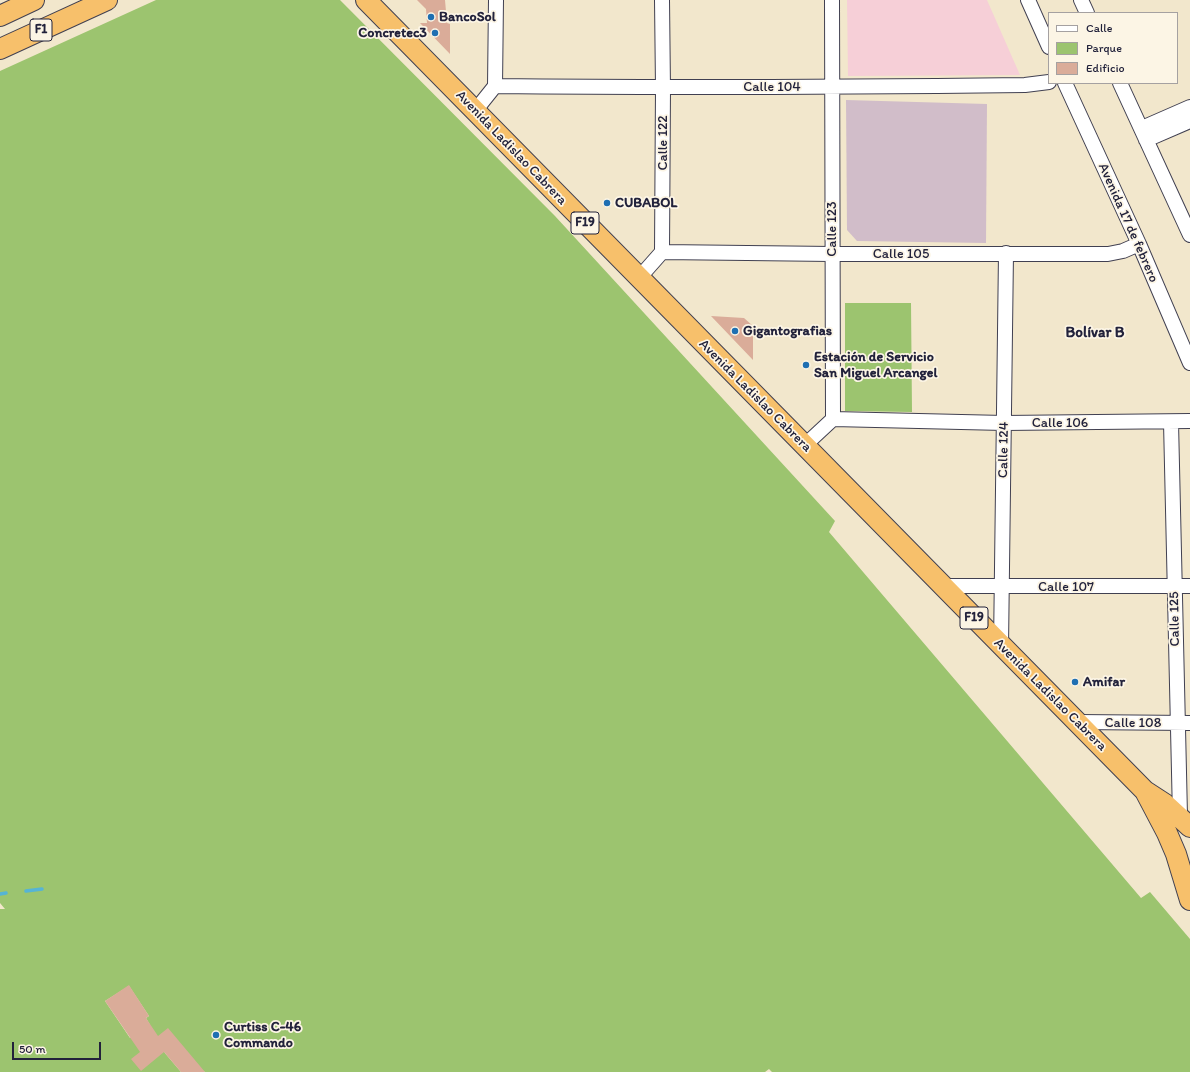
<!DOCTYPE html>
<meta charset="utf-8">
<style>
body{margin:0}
#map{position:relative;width:1190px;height:1072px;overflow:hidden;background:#f2e7cc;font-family:Itim,sans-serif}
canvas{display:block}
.legend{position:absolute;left:1048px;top:12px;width:130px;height:72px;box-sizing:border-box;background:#fcf5e5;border:1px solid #a5a1a1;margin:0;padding:5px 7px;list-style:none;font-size:12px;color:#22223b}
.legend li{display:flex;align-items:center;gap:8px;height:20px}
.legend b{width:20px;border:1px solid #a5a1a1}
.scale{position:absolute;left:12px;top:1042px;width:89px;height:18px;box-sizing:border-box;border:2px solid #22223b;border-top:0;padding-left:5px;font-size:12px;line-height:14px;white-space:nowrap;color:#22223b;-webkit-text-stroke:3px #fcf5e5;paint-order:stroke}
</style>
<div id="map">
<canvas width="1190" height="1072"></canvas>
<ul class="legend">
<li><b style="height:5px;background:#fff"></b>Calle</li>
<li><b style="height:11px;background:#9cc46f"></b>Parque</li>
<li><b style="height:11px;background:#daac99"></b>Edificio</li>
</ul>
<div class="scale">50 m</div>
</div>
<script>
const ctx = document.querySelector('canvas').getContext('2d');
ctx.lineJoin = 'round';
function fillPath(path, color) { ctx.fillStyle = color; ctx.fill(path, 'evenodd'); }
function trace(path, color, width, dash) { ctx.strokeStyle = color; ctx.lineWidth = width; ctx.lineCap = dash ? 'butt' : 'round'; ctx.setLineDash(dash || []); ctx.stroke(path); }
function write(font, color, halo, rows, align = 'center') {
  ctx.font = font + ' Itim,sans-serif'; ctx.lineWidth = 3.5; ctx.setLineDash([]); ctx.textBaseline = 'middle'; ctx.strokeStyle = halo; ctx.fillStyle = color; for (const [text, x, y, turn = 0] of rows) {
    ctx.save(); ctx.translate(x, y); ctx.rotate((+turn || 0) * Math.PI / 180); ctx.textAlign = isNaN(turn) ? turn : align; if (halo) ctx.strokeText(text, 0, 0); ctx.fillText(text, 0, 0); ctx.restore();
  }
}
const built = new Path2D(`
 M847,0H987L1020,75L848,76Z`);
const industrial = new Path2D(`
 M846,100L987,104L986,243L857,241L847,230Z`);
const green = new Path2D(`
 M156,0H340L555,216L835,521L829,532L1141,898L1150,892L1190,939V1072H772L769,1069L765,1072H205L164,1052L181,1072H0V909H5L0,903V71ZM129,986L149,1016L146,1018L150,1025L130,1038L105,1001Z
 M845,303H911L912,412L845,411Z`);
const stream = new Path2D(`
 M26,891L42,889
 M0,894L6,893`);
const building = new Path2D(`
 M417,0H445L447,23L450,24V54L420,23H427L426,9Z
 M711,316L744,318L753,326V360Z
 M129,985L149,1016L146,1018L158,1036L168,1028L205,1072H181L164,1052L141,1071L131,1059L140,1052L105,1001Z`);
const minor = new Path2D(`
 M1028,0L1049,47
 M1081,0L1087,13
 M1065,83L1139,244L1190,363
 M1120,83L1190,235
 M495,86C672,88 849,87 1025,85L1049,82
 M475,111L495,86L496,0
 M1142,128L1190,107
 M1146,140L1190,121
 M662,252L832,254H1108L1123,251L1139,244
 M639,278L662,252L663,88L662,0
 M833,419L1004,423L1190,421
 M1171,422L1180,816
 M804,446L833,419L832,0
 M943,586H1190
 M1001,646L1006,253
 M1077,722L1190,723`);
const highway = new Path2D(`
 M366,0L1145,791L1165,804L1190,827
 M0,16L34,0
 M0,49L107,0
 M1146,793L1167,833L1176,854L1190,900`);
const markers = [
 [431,17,4,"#1f6fb2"],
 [435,33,4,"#1f6fb2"],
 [607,203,4,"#1f6fb2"],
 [735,331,4,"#1f6fb2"],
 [806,365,4,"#1f6fb2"],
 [1075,682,4,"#1f6fb2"],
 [216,1035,4,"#1f6fb2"]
];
const shields = [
 [41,30,22],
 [585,223,28],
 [974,618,28]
];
const shieldNames = [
 ["F1",41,30],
 ["F19",585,223],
 ["F19",974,618]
];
const poiNames = [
 ["BancoSol",439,17],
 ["Concretec3",427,33,"right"],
 ["CUBABOL",615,203],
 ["Gigantografias",743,331],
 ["Estación de Servicio",814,357],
 ["San Miguel Arcangel",814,373],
 ["Amifar",1083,682],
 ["Curtiss C-46",224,1027],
 ["Commando",224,1043]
];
const streetNames = [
 ["Calle 104",772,87],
 ["Calle 122",663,143,-90],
 ["Avenida Ladislao Cabrera",511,148,46],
 ["Avenida 17 de febrero",1128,223,66],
 ["Calle 123",832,229,-90],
 ["Calle 105",901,254],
 ["Avenida Ladislao Cabrera",755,396,45],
 ["Calle 106",1060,423],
 ["Calle 124",1004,450,-89],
 ["Calle 107",1066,587],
 ["Calle 125",1175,619,-91],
 ["Avenida Ladislao Cabrera",1050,695,45],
 ["Calle 108",1133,723]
];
const neighbourhoodNames = [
 ["Bolívar B",1095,333]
];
fillPath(built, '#f6cfd7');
fillPath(industrial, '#d1bdc9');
fillPath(green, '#9cc46f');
trace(stream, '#56b4d5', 3.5);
fillPath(building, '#daac99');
trace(minor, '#414051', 16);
trace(highway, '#414051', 22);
trace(minor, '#fff', 14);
trace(highway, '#f7c06b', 20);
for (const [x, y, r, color] of markers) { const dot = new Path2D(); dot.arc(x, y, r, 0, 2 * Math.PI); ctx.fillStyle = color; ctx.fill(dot); trace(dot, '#fcf5e5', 1.5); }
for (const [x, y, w] of shields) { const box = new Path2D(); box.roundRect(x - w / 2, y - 11, w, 22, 3); ctx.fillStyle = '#fcf5e5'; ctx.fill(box); trace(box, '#22223b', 1); }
write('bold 13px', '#22223b', null, shieldNames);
write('bold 14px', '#22223b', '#fcf5e5', poiNames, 'left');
write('14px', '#22223b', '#fcf5e5', streetNames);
write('bold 15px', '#22223b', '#fcf5e5', neighbourhoodNames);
</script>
